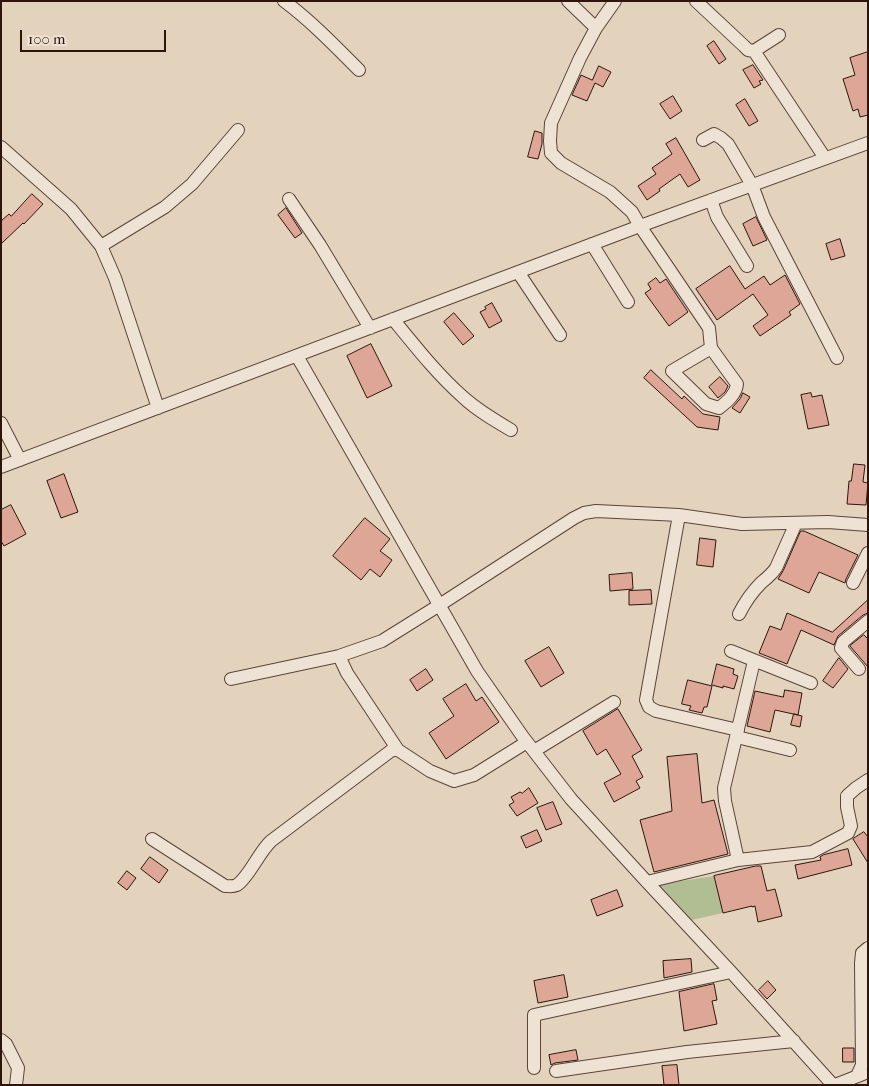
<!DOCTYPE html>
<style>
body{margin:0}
#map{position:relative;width:869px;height:1086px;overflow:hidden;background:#e3d3bd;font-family:"IM FELL French Canon",serif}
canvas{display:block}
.frame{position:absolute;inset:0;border:2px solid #2e150b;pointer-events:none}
.scale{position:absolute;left:20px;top:30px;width:146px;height:22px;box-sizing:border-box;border:2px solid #2e150b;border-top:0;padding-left:6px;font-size:15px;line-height:18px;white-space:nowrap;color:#2e150b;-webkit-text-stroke:4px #ede2d4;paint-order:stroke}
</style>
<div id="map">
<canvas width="869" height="1086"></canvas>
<div class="frame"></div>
<div class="scale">100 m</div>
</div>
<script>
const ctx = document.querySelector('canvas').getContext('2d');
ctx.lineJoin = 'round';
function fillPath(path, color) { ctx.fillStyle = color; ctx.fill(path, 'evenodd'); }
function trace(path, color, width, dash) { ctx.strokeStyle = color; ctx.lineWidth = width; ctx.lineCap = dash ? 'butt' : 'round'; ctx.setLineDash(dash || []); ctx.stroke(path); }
const green = new Path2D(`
 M714,876L723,913L687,921L657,889L661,884Z`);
const building = new Path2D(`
 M714,41L726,59L719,64L707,46Z
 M868,52V115L860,117L858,109L853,111L843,79L855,75L850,58Z
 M753,65L763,80L759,81L761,84L754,88L743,70Z
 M599,66L611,72L603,87L595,83L587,101L572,95L581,75L592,80Z
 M673,96L682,111L670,119L660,104Z
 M745,99L758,121L749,126L736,105Z
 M535,131L542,133V144L538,159L528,157Z
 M676,138L700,180L688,187L680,174L659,189L660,191L647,200L638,186L656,174L652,168L672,154L666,144Z
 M32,194L43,204L24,224L23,223L1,244V221L9,214L11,216Z
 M286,208L302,233L295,238L278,215Z
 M756,217L767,240L753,246L743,224Z
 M840,239L845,256L831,260L826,244Z
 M730,266L745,289L764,276L770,285L785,275L800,304L789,312L791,315L760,336L753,326L768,315L753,294L717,320L696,289Z
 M656,278L660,283L666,279L688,312L669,326L645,293L651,289L648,284Z
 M492,303L502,321L489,328L480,312L486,309L485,307Z
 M454,313L474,336L463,345L444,322Z
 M371,344L392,386L367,398L347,356Z
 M651,370L682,399L684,396L703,414L720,417L718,430L697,427L644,378Z
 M720,377L728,386L725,392L718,398L709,387Z
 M743,393L750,397L740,413L732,408L740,399Z
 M811,393L812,397L822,395L829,425L808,429L801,395Z
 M854,464L865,465L863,482L868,483L866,505L847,504L849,481H851Z
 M64,474L78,512L61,518L47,481Z
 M11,505L26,534L4,546L1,541V510Z
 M365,518L390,539L380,551L392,560L380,577L370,569L361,580L333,556Z
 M801,531H804L858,555L846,579L845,583L819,572L809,593L778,579L783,571Z
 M700,538L716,540L713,567L697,565Z
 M632,573L633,589L610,591L609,575Z
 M651,590L652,604L629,605V591Z
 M868,600V613L863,615L838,636L834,645L801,630L787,664L759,653L770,626L781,630L787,613L832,632Z
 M864,635L868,639V667L850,646Z
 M549,647L564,673L541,687L525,661Z
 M839,658L848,669L833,688L823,681Z
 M717,664L734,669L733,674L738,676L734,689L723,686V688L712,685Z
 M426,669L433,680L417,691L410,680Z
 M688,680L712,686L707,707H704L702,713L689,710L691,706L682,704Z
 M466,684L476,701L482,697L499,722L446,759L429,733L454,716L443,699Z
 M785,690L802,693L798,715L775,710L770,732L747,726L755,691L783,697Z
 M618,709L642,750L632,756L643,777L636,781L640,788L614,802L604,783L621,774L606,749L597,755L583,731Z
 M794,714L802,716L800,727L791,725Z
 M697,754L702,803L714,800L728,854L654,872L640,820L672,811L667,757Z
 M529,788L538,803L517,816L509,805L514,802L511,797L520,792L522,793Z
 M553,802L562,824L546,830L537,808Z
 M537,830L542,841L526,848L521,837Z
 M864,832L868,837V863L853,839Z
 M848,849L852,865L798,879L795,865L821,860L820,857L823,855Z
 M150,857L168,870L159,883L141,869Z
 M756,866H761L767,891L775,889L782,916L758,922L755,906L752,907V906L723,913L714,876Z
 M127,871L136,878L127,890L118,883Z
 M617,890L623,906L597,916L591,900Z
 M691,959L692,972L664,978L663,961Z
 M564,975L568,997L538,1003L534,981Z
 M768,981L776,990L767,999L759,990Z
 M714,984L717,1000L712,1001L717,1024L684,1031L679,992Z
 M843,1048H854V1062H843Z
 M576,1050L578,1060L555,1063L551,1065L549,1055Z
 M677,1065L679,1085H664L662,1066Z`);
const minor = new Path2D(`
 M284,1C311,21 335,46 359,70
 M568,1L596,28
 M615,1L596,28L580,58L551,123L550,141L551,153L561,163L610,192L632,212L640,226L709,328L711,348L672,371L706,404L719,408C728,401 736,394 737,384L711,348
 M696,1L744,46L748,50L754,51L825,158
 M754,51L779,35
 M703,140L714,134L721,138L728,144L752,185L764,217L837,358
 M1,147L71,209L101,246L115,278L158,408
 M289,199L320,245L370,328
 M711,200L717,217L747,266
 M592,244L628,302
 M101,246L165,207L192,184L238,130
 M518,272L560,335
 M393,319C415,346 437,374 463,397C477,410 494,420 511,430
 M297,356L477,671L523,737L571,799L647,882L731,972L833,1085
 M1,423L20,460
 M1,467L640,226L868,143
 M679,515L646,700L649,707L656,711L738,730
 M853,583L868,553
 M739,614C745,602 752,592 761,583C767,578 772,574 776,568L796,523
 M731,651L811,683
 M339,656L347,673L398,750
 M859,669L841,648L843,642L868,621
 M231,679L339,656L382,641L438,606L574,518L584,513L596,511L679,515L742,524L828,522L868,525
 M737,737L790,750
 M534,751L614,702
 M152,839L225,886C229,886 233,887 237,885C249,877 259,852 271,841L392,750H398L430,771L454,781L474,775L527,742
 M738,860L725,801L724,788L754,661
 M647,882L738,860L812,852L848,833L851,826L847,807V796L856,788L868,780
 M1,1040L6,1044L18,1068L16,1085
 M534,1068V1015L731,972
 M556,1071L687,1052L794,1041
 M857,1076L862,1065L861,963L862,953L868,948
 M835,1085L863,1074`);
fillPath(green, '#b1bd93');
fillPath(building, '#dda696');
trace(building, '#2e150b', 1);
trace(minor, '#5b4438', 14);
trace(minor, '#ede2d4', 12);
</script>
